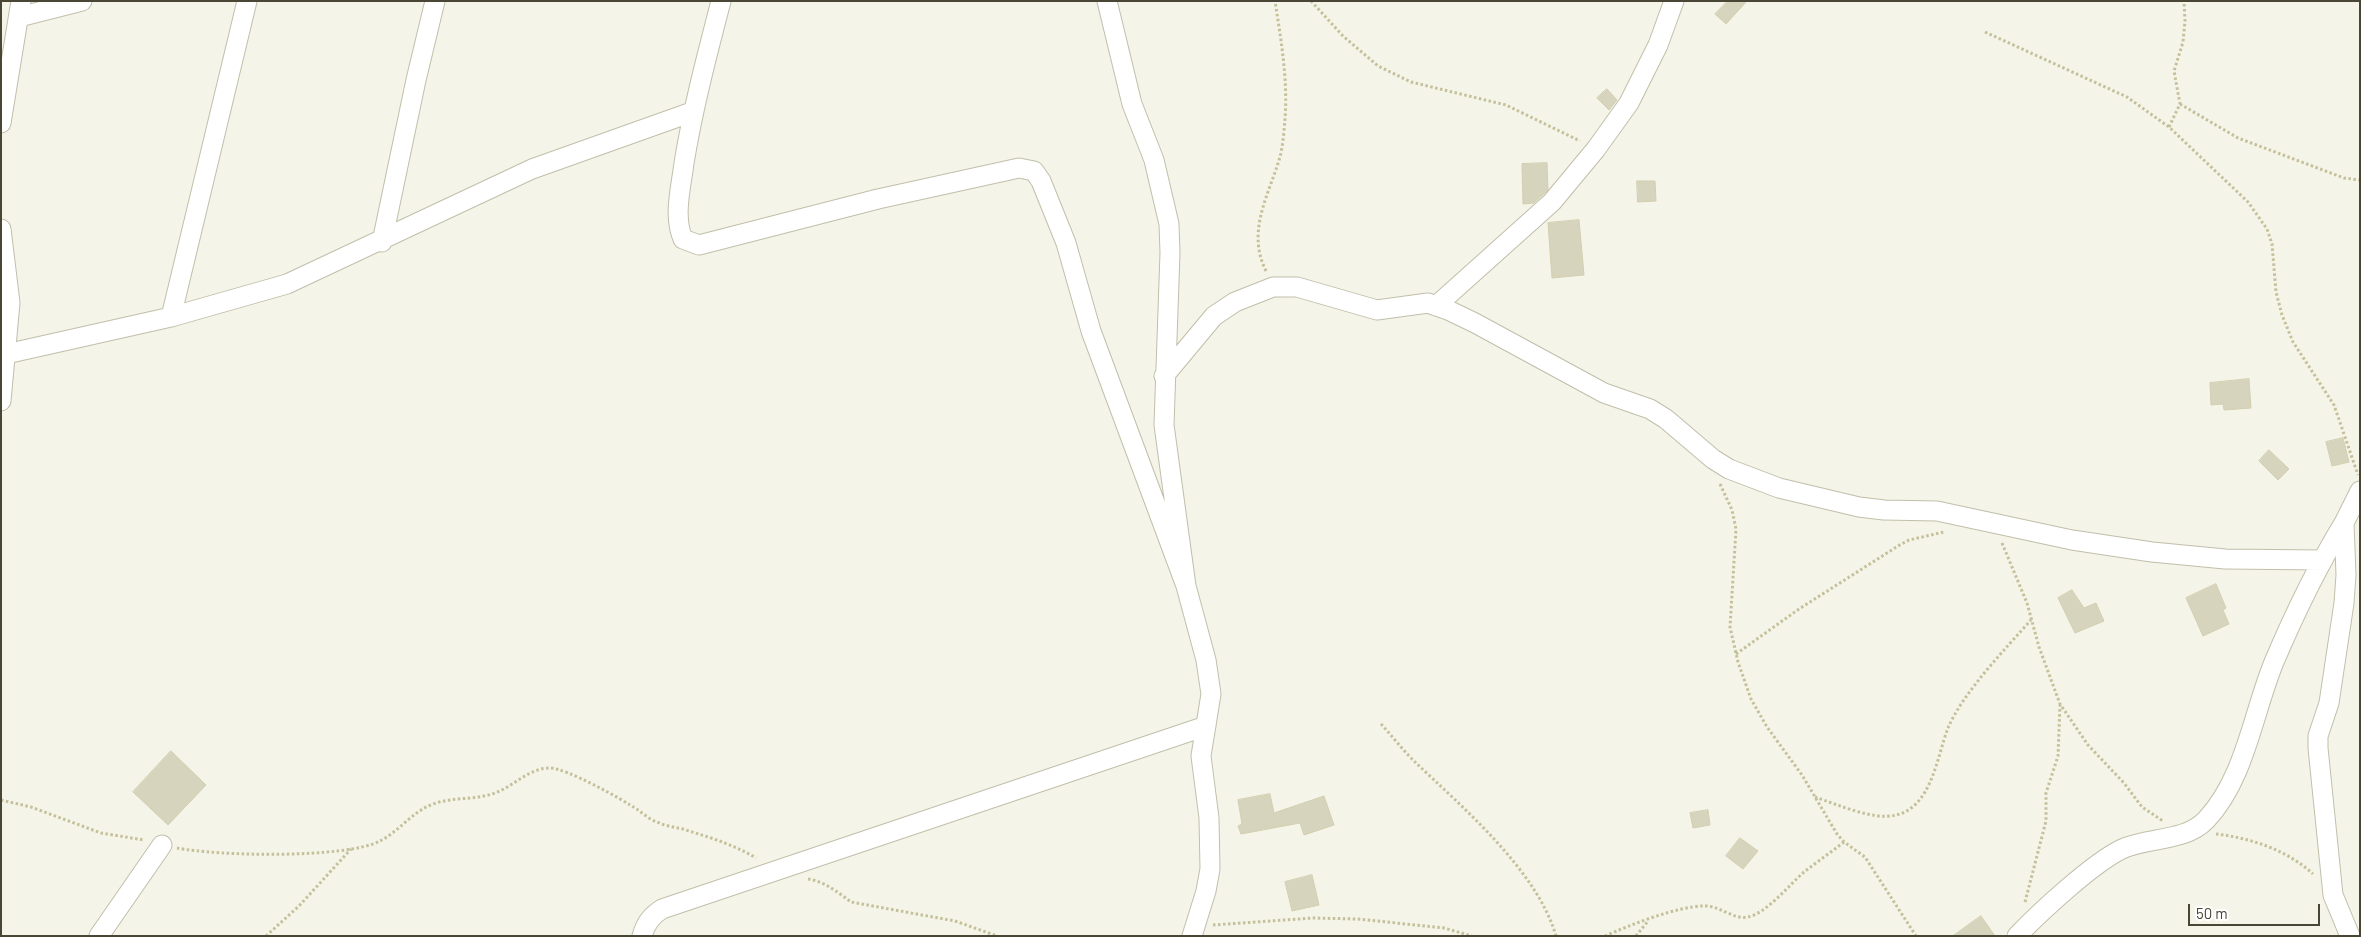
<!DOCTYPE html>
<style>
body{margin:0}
#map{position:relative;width:2361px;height:937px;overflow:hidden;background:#f5f4e8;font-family:Barlow,sans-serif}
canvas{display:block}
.frame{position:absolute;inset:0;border:2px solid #494636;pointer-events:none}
.scale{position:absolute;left:2188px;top:904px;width:132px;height:22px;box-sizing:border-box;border:2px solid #494636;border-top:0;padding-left:6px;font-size:15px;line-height:18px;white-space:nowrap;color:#494636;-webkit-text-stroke:4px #fff;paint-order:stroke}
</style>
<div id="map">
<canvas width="2361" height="937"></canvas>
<div class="frame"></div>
<div class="scale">50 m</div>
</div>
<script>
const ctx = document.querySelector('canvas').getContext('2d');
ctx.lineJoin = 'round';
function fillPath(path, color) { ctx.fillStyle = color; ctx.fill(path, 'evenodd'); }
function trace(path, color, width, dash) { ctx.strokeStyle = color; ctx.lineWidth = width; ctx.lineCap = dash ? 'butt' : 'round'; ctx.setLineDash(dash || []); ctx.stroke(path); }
const building = new Path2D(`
 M1728,1H1747L1726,24L1715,14Z
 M1607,89L1617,100L1609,110L1597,98Z
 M1547,163L1548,190L1534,203L1523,204L1522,164Z
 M1637,181H1655L1656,201L1638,202Z
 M1579,220L1584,275L1552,278L1548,223Z
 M2249,379L2251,408L2224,410L2223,404L2211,405L2210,383Z
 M2343,438L2349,462L2332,466L2326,442Z
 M2269,450L2289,469L2278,480L2259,461Z
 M2216,584L2226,608L2223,610L2229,624L2203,636L2186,598Z
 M2072,590L2084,608L2096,603L2104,621L2075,633L2058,598Z
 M171,751L206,785L168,825L133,792Z
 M1270,794L1274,813L1324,796L1334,825L1304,835L1300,823L1241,834L1238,826L1242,824L1238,800Z
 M1708,810L1710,825L1693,828L1690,813Z
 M1740,838L1758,851L1743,869L1726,856Z
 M1312,875L1319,905L1292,911L1285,882Z
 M1981,916L1995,936H1953Z`);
const path = new Path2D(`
 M1311,1L1343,36L1378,66L1411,82L1506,105L1580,141
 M1985,32L2127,97L2169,127L2248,202L2267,229L2272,244L2276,292L2282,315L2293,342L2334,405L2358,475
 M2180,104L2238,138L2344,178L2360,180
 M2169,127L2180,104L2174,71L2183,42L2185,21L2184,1
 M1266,271C1246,231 1269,195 1280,157C1283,145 1284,131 1285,119C1288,80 1281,40 1275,1
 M1720,484L1732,510L1736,529L1730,627L1738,662L1751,699L1767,727L1802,775L1837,834L1844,842L1865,857L1916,936
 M2002,543L2027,603L2039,647L2060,704L2088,745L2124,783L2142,807L2163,821
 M1736,654L1799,609L1898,546L1909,540L1944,532
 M1381,724C1392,736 1402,749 1414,761C1462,807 1537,870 1556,936
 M1815,797C1836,804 1874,821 1896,815C1932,807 1937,756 1948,728C1962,694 2006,648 2031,620
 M1,800L31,807L101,833L144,840
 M2216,834C2251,838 2287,850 2313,874
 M177,848C217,856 345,859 380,841C400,831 413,810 436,803C455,797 476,800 495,793C514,786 529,768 550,768C566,768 622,799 638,810C644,814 650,820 657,822C665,826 674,827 683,829C708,837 733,844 756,858
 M808,879C824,881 839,893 851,902L955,921L997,936
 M2025,902L2046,821V793L2058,756L2060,705
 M1213,925L1313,918L1358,919L1444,928L1472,936
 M266,936L299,906L351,849
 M1605,936C1630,925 1678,906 1704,906C1719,905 1733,920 1748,917C1767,913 1789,885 1804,872C1817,862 1831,852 1844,842
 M1636,936L1648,921`);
const street = new Path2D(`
 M721,1C707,55 693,108 684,163C681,188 673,216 683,239L699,245L878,199L1019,168L1034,171L1041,181L1066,243L1091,331L1186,586
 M1107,1L1132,104L1154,160L1169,224L1170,253L1164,425L1186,586L1206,660L1211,694L1201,756L1209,818L1210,869L1206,891L1192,936
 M19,17L82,1
 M1,123L21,1
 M1,229L10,303L1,401
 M382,242L416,80L435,1
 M1436,306L1552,202L1596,149L1629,103L1658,45L1674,1
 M171,317L247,1
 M6,354L171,317L287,284L532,169L692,112
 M1164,376L1214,316L1235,302L1273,287H1297L1377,310L1428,303L1448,310L1475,323L1604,393L1650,409L1666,419L1713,459L1729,469L1779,488L1859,507L1884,510L1937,511L2072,540L2152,552L2225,559L2323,560
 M99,936L162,845
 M642,936C646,923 651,916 662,909L1206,726
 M2017,936C2040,912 2093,863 2122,849C2148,837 2185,842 2206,820C2245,779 2253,713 2274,662C2294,615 2317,567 2344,523
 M2350,936L2333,895L2318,748V736L2329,703L2344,603L2346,575L2344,523L2360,491`);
fillPath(building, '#d7d4bd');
trace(building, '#d2ceaf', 1);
trace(street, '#c1bfaa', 21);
trace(path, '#c4c09a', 3, [2.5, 2.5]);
trace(street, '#fff', 19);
</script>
